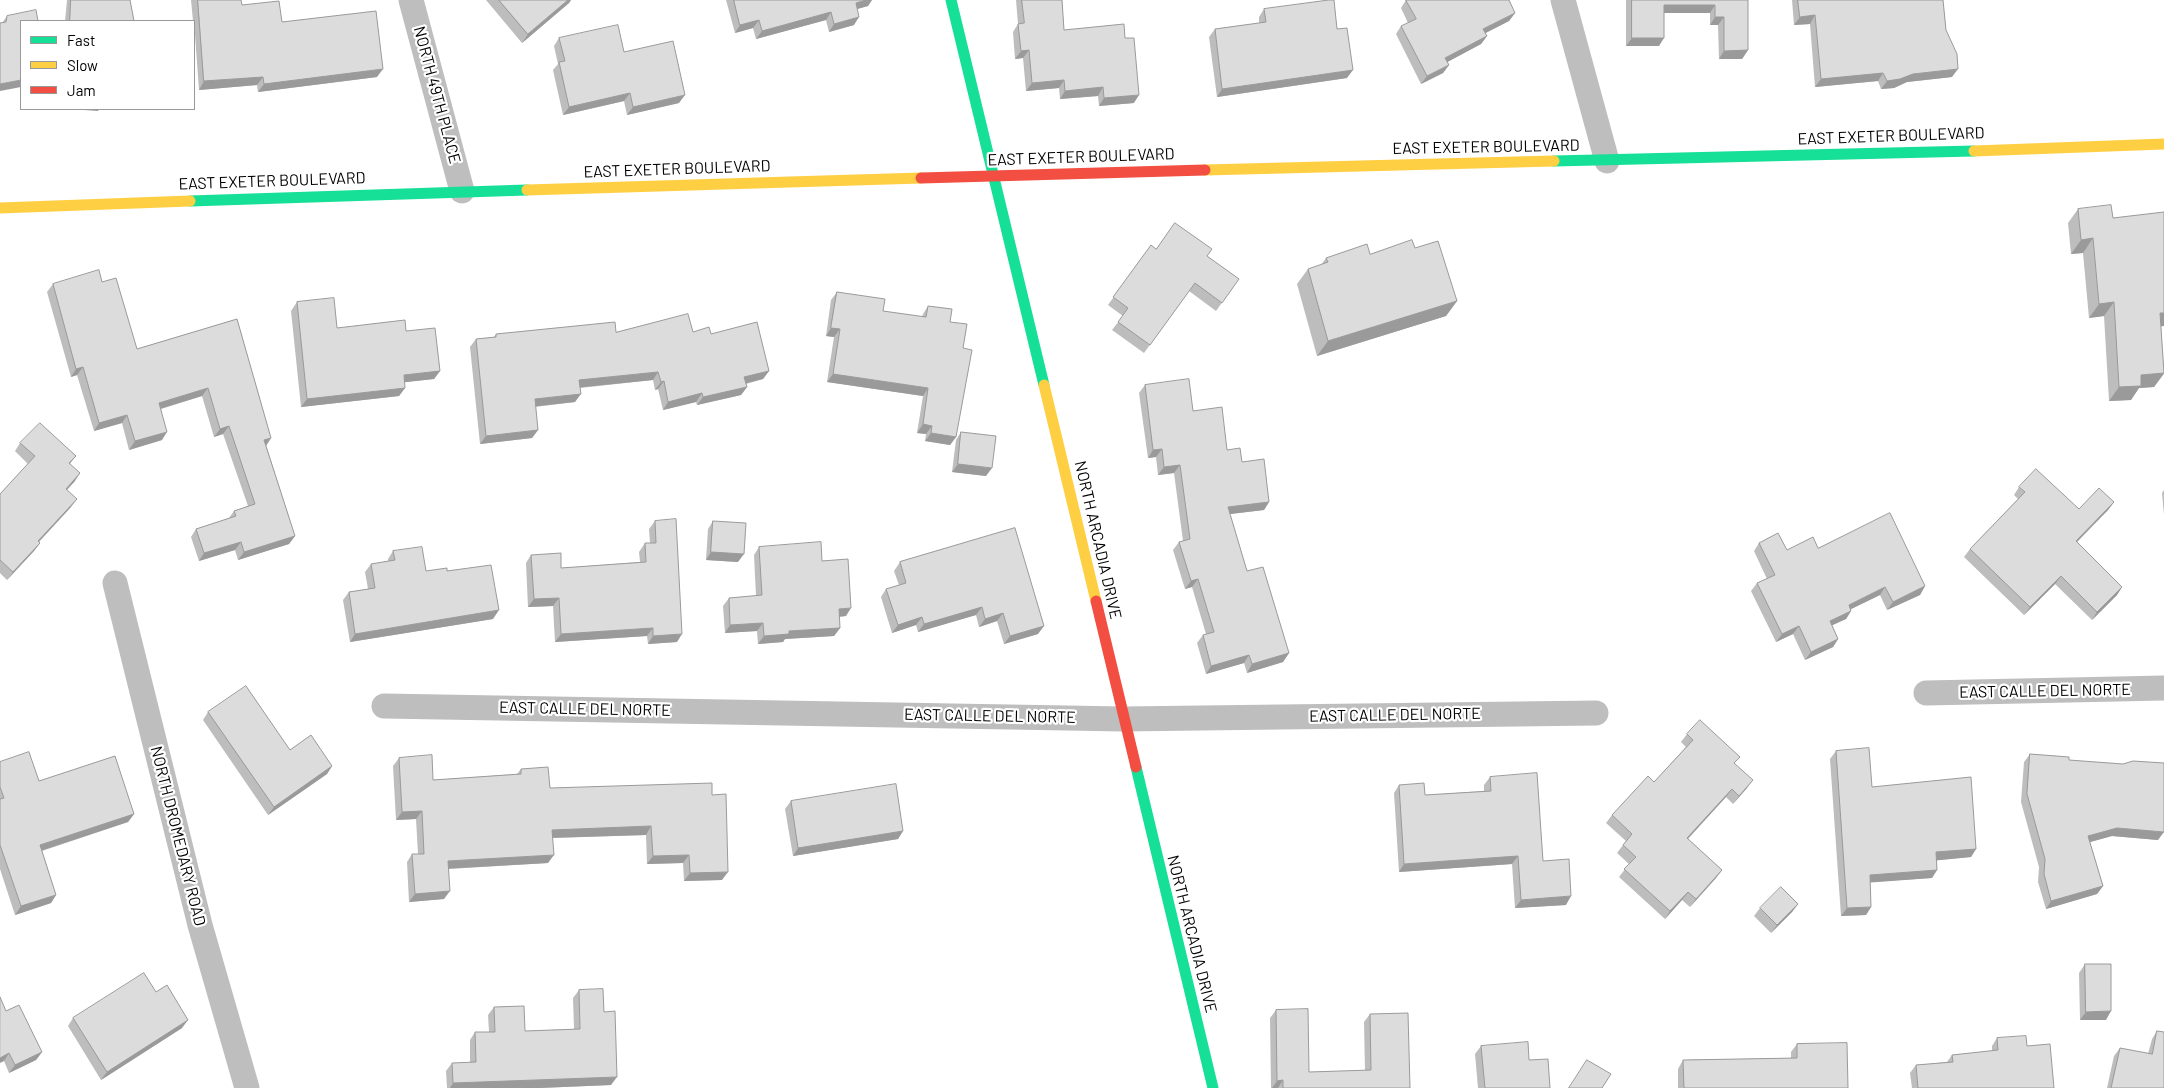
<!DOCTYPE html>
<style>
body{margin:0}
#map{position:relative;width:2164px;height:1088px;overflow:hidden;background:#fff;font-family:Barlow,sans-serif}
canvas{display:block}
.legend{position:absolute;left:20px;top:20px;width:175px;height:90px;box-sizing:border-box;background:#fff;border:1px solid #999;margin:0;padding:6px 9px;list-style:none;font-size:15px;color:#000}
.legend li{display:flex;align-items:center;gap:10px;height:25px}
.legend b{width:25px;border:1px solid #999}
</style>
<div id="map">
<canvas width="2164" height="1088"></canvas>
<ul class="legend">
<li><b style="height:6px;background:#16e098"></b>Fast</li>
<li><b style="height:6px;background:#ffcf43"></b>Slow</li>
<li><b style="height:6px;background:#f24e42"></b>Jam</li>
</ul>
</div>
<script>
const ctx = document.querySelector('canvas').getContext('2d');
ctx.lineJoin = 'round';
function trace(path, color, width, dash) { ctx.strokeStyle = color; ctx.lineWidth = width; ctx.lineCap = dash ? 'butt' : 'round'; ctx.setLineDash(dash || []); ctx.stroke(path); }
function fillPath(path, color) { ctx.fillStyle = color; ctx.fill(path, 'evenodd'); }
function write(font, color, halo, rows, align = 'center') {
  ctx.font = font + ' Barlow,sans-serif'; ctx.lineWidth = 4.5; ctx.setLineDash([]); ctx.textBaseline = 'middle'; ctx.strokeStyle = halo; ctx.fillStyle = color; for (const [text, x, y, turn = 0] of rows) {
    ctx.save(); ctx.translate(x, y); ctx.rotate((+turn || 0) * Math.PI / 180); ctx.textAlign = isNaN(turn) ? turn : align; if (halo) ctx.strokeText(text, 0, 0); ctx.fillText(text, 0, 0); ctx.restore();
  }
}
const street = new Path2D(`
 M411,0L462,191
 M1563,0L1607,161
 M115,583L200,925L247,1088
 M1926,693L2164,688
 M384,706L1123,719L1596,713`);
const fast = new Path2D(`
 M951,0L1044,385
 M1554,161L1974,151
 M190,201L527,190
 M1136,767L1213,1088`);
const slow = new Path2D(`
 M1974,151L2164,144
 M1205,170L1554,161
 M527,190L921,178
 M0,208L190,201
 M1044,385L1096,601`);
const jam = new Path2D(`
 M921,178L1205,170
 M1096,601L1136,767`);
const wall = new Path2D(`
 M67,0H130L134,21H65Z
 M191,0H241L242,5L282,22L377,77L258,92L257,85L199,90L194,21H193Z
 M486,0H571L569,3L522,43Z
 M726,0H872L868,6L857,9L854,25L829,32L826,20L756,39L753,28L735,33Z
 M1016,0H1062L1064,30L1125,38L1134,103L1099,106L1098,96L1060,99L1059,88L1026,91L1023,58L1015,59L1013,32L1018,24Z
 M1406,0L1515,13L1509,21L1485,33L1487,36L1481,44L1447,62L1449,65L1443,73L1421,84L1396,34L1401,26L1408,23L1401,8Z
 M1626,0H1748V50L1742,59H1719L1718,25H1710V13H1664L1659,46H1626Z
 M1792,0H1943L1946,30L1952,77L1907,82L1894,88L1881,89L1878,81L1815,87L1810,24L1794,25Z
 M1264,9L1337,29L1347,78L1217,97L1209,37L1215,29L1259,23V17Z
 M7,16L0,91L2,23Z
 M559,38L624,52L679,103L627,115L624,101L563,115L553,70L558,64L554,46Z
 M2078,209L2113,218L2161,326L2164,374L2154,387L2139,388L2131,400L2109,401L2104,316L2089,318L2083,253L2071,254L2068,223Z
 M1151,245L1156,249L1207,256L1239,279L1216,311L1189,291L1144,353L1112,330L1123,316L1108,305Z
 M1370,254L1457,301L1446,316L1317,356L1297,284L1308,269L1321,265L1326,258Z
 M102,282L137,349L237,319L271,438L266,445L295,536L289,544L238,560L235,550L199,561L191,537L196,529L229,518L234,511L248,506L223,434L214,437L202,396L161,409L162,440L129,450L122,423L94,431L77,375L71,377L47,292L53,284Z
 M837,292L883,311L922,317L923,314L928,306L950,322L963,348L956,437L950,445L925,441L926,434L917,433L923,396L827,382L834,337L826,336L831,300Z
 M297,302L337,328L406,331L440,371L434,379L404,382L405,388L399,396L301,407L291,311Z
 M616,332H693L711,334L769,371L763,379L746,384L747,387L741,395L697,405L696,402L663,410L658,389L655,390L653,380L580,388L575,402L535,407L538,430L532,438L480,444L470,347L476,339L494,337L496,334Z
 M1145,385L1193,411L1227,450L1242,462L1269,502L1264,510L1230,514L1247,571L1289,653L1283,662L1247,673L1244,663L1206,674L1197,643L1203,635L1206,634L1192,587L1185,589L1173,550L1179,542L1183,541L1174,473L1158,475L1156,457L1148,458L1139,393Z
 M961,432L986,476L952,472L956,440Z
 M20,443L76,456L70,464L75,481L67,490L71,507L39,542L40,543L34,551L7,580L0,573V494L28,464L15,451Z
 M2019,487L2079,509L2114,502L2108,510L2077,542L2122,587L2117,595L2092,620L2055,584L2024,615L1964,557L1970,549L2018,499L2014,495Z
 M2164,490V515L2162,493Z
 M655,521L677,642L648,644L647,636L555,642L553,606L528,607L526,563L531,555L561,568L640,562L639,552L645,543H650L649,529Z
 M713,521L738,562L706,560L708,529Z
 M1015,528L1038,634L1004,644L997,621L979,627L976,615L918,632L916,625L892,633L881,597L886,589L899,585L894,571L900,562Z
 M1759,543L1787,550L1818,548L1925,586L1920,595L1887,610L1880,595L1851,609V611L1846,619L1832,625L1838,639L1833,647L1805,660L1793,634L1776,642L1751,591L1757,583L1767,579L1754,551Z
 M759,547L822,561L846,616L839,617L840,628L834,636L785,639L783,642L758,644L757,631L725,633L723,606L729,598L756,596L754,555Z
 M393,551L426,571H447L493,619L350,642L343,600L349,592L368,589L365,572L371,564L388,561V559Z
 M208,712L290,750L332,766L327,774L268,815L203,720Z
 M1687,734L1735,764L1747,788L1733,804L1726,797L1688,839L1722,870L1716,878L1690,907L1682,900L1665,919L1619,877L1629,864L1617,853L1626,841L1606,823L1612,815L1654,782L1686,747L1681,742Z
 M1836,751L1872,787L1976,849L1971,857L1937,860V870L1932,878L1870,882L1871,907L1866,915L1841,916L1830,759Z
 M2030,754L2069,760L2158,840L2112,836L2090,842L2103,886L2097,894L2046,909L2038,882L2039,867L2021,802L2024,762Z
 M399,758L433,780L517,774L521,769L550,788L712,795L722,880L684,881L683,863L647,864L646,835L553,838L548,863L449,869L444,899L409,902L407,862L412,854H418L416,819L396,820L393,766Z
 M0,762L39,781L134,814L128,822L42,851L56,895L51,903L15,915L0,869Z
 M1490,777L1543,861L1566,905L1515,908L1512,864L1399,872L1394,793L1399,785L1425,795L1484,791V785Z
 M791,801L903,831L898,839L793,856L785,809Z
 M1798,904L1792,912L1771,933L1754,916L1760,908Z
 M2085,964L2106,1020H2080L2079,973Z
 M579,990L604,1012L611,1085L539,1088H447L446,1071L452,1063H470V1040L475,1032H489L488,1015L494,1007L525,1031L574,1029L573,998Z
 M156,992L182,1028L101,1080L68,1026L73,1018Z
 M1276,1010L1309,1072L1365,1071L1364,1022L1370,1014L1410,1088H1271L1270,1018Z
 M6,1011L42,1052L36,1060L9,1073L4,1061Z
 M2157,1031L2164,1088H2107L2114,1056L2120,1048L2148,1054L2152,1039Z
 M1997,1038L2027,1046L2054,1088H1912L1910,1073L1916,1065L1947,1062L1952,1055L1992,1051V1046Z
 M1797,1044L1848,1088H1678V1069L1683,1060L1791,1058V1052Z
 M1481,1046L1529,1060L1550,1088H1478L1475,1054Z`);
const shadedWall = new Path2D(`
 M568,0H571L569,3L522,43L528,34Z
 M866,0H872L868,6L850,11L856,3Z
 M1664,5H1715L1710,13H1659Z
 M831,12L826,20L756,39L762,31Z
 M1515,13L1509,21L1478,37L1483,29Z
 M1815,15L1810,24L1794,25L1800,17Z
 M859,17L854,25L829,32L834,24Z
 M1715,17H1724L1718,25H1710Z
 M759,20L753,28L735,33L740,25Z
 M1487,36L1481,44L1440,66L1445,58Z
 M1632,38H1664L1659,46H1626Z
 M1029,50L1023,58L1015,59L1021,51Z
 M1748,50L1742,59H1719L1724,51Z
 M1449,65L1443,73L1421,84L1427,76Z
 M383,69L377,77L258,92L264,84Z
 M1958,69L1952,77L1907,82L1894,88L1881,89L1887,81L1913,74Z
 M1353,70L1347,78L1217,97L1222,89Z
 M1883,73L1878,81L1815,87L1821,79Z
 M263,77L257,85L199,90L204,81Z
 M21,80V87L0,91V84Z
 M1064,80L1059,88L1026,91L1032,83Z
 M1103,87L1098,96L1060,99L1065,91Z
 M630,93L624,101L563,115L569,107Z
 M685,95L679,103L627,115L633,107Z
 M1139,95L1134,103L1099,106L1104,98Z
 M71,109H99L98,111Z
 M2093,238L2083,253L2071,254L2081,240Z
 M1457,301L1446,316L1317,356L1328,341Z
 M2114,302L2104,316L2089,318L2099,304Z
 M2160,313H2164V326L2150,328Z
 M831,328L840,329L834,337L826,336Z
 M83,367L77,375L71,377L76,369Z
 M440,371L434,379L398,383L404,375Z
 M769,371L763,379L739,385L744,377Z
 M658,372L653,380L574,388L579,380Z
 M2164,373L2154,387L2139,388L2131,400L2109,401L2119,387L2141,375Z
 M833,374L928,388L923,396L827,382Z
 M664,381L658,389L655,390L661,382Z
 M747,387L741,395L697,405L703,397Z
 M208,388L202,396L153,411L159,403Z
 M405,388L399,396L301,407L307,399Z
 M702,393L696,402L663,410L668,402Z
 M581,394L575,402L529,407L535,399Z
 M127,415L122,423L94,431L99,423Z
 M923,424L932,426L926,434L917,433Z
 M229,426L223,434L214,437L220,429Z
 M538,430L532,438L480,444L486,436Z
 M167,432L162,440L129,450L135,441Z
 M931,433L956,437L950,445L925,441Z
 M271,438L266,446L264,440Z
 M1162,449L1156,457L1148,458L1153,450Z
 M958,464L992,468L986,476L952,472Z
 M1180,465L1174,473L1158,475L1164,467Z
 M80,473L75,481L60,497L66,489Z
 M77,499L71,507L32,549L38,541Z
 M1269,502L1264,510L1222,515L1228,507Z
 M2114,502L2108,510L2070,549L2076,541Z
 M295,536L289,544L238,560L244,552Z
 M241,542L235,550L199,561L204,553Z
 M40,543L34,551L7,580L13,572Z
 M711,552L744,554L738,562L706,560Z
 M2061,576L2055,584L2024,615L2030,607Z
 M1198,579L1192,587L1185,589L1191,581Z
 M1925,586L1920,595L1887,610L1893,602Z
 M1885,587L1880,595L1843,613L1849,605Z
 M2122,587L2117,595L2092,620L2097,612Z
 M559,598L553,606L528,607L534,599Z
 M982,607L976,615L918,632L924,624Z
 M851,608L846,616L833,617L839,609Z
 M499,610L493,619L350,642L355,634Z
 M1851,611L1846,619L1824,629L1830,621Z
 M1003,613L997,621L979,627L985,619Z
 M922,617L916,625L892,633L898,625Z
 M763,623L757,631L725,633L730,625Z
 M1044,626L1038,634L1004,644L1010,636Z
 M1799,626L1793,634L1776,642L1782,634Z
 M653,628L647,636L555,642L561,634Z
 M840,628L834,636L785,639L783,642L758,644L764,636L789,631Z
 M682,634L677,642L648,644L653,636Z
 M1838,639L1833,647L1805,660L1811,652Z
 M1289,653L1283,662L1247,673L1252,664Z
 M1249,655L1244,663L1206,674L1211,666Z
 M332,766L327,774L268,815L274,807Z
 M1753,780L1747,788L1733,804L1739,796Z
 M1732,789L1726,797L1681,846L1687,838Z
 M422,811L416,819L396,820L402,812Z
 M134,814L128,822L34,853L40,845Z
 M651,826L646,835L546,838L552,830Z
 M2117,828L2164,832L2158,840L2112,836L2083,844L2088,836Z
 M903,831L898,839L793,856L798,848Z
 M1976,849L1971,857L1931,861L1936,852Z
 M554,855L548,863L442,869L448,861Z
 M689,855L683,863L647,864L653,856Z
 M1518,856L1512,864L1399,872L1404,864Z
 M1722,870L1716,878L1690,907L1696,899Z
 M1937,870L1932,878L1864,883L1870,875Z
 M728,872L722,880L684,881L690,873Z
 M2103,886L2097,894L2046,909L2051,901Z
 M450,891L444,899L409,902L415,894Z
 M1688,892L1682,900L1665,919L1670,911Z
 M56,895L51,903L15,915L21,906Z
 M1571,896L1566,905L1515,908L1521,900Z
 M1798,904L1792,912L1771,933L1777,925Z
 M1871,907L1866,915L1841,916L1847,908Z
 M2111,1011L2106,1020H2080L2086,1012Z
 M188,1020L182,1028L101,1080L107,1072Z
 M42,1052L36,1060L9,1073L15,1065Z
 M9,1053L4,1061L0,1063V1058Z
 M617,1077L611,1085L539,1088H450L453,1083Z
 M1283,1080L1278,1088H1272L1277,1081Z`);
const building = new Path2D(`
 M71,0H130L134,21H70Z
 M198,0H241L242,5L279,1L282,22L376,11L383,69L264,84L263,77L204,81Z
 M499,0H568L528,34Z
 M734,0H866L856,3L859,17L834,24L831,12L762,31L759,20L740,25Z
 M1022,0H1062L1064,30L1124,24L1125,38H1134L1139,95L1104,98L1103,87L1065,91L1064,80L1032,83L1029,50L1021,51L1018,24L1024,23Z
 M1329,0H1334L1337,29L1347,28L1353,70L1222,89L1215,29L1266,22L1264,9Z
 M1406,0H1509L1515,13L1483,29L1487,36L1445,58L1449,65L1427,76L1401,26L1416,19Z
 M1632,0H1748V50L1724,51V17H1715V5H1664V38H1632Z
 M1798,0H1943L1946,30L1957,54L1958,69L1913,74L1900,79L1887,81L1883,73L1821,79L1815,15L1800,17Z
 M36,10L38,21H21V80L0,84V23L6,22L7,16Z
 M618,25L624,52L673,41L685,95L633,107L630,93L569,107L559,62L565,61L559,38Z
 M2111,205L2113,218L2164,212V313H2160L2164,373L2141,375V386L2119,387L2114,302L2099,304L2093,238L2081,240L2078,209Z
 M1175,223L1212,249L1207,256L1239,279L1222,303L1195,283L1150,345L1118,322L1128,308L1113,297L1151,245L1156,249Z
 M1412,240L1415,248L1438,241L1457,301L1328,341L1308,269L1328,262L1326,258L1367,244L1370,254Z
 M99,270L102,282L116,278L137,349L237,319L271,438L264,440L295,536L244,552L241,542L204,553L196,529L236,516L234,511L255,504L229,426L220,429L208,388L159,403L167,432L135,441L127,415L99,423L83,367L76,369L53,284Z
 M837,292L885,299L883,311L926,317L928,306L952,309L950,322L967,324L963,348L972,350L956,437L931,433L932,426L923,424L928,388L833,374L840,329L831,328Z
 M334,298L337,328L405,320L406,331L435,328L440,371L404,375L405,388L307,399L297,302Z
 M688,314L693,332L709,327L711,334L757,322L769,371L744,377L747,387L703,397L702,393L668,402L664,381L661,382L658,372L579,380L581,394L535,399L538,430L486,436L476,339L496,337V334L615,322L616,332Z
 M1189,379L1193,411L1222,407L1227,450L1240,448L1242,462L1264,459L1269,502L1228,507L1247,571L1263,567L1289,653L1252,664L1249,655L1211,666L1203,635L1214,632L1198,579L1191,581L1179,542L1190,539L1180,465L1164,467L1162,449L1153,450L1145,385Z
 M40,423L76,456L69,463L80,473L66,489L77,499L38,541L40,543L13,572L0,560V494L35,456L20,443Z
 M961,432L996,436L992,468L958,464Z
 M2036,469L2079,509L2099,488L2114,502L2076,541L2122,587L2097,612L2061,576L2030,607L1970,549L2025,492L2019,487Z
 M1890,513L1925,586L1893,602L1885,587L1849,605L1851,611L1830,621L1838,639L1811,652L1799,626L1782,634L1757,583L1775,575L1759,543L1778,533L1787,550L1813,537L1818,548Z
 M676,519L682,634L653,636V628L561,634L559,598L534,599L531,555L561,553V568L646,562L645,543H656L655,521Z
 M713,521L746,523L744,554L711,552Z
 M1015,528L1044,626L1010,636L1003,613L985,619L982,607L924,624L922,617L898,625L886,589L906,583L900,562Z
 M821,542L822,561L848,559L851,608L839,609L840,628L789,631V634L764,636L763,623L730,625L729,598L762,595L759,547Z
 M422,547L426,571L447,568V571L491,565L499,610L355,634L349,592L375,588L371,564L395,560L393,551Z
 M246,686L290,750L311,735L332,766L274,807L208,712Z
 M1700,720L1740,757L1734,763L1753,780L1739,796L1732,789L1687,838L1722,870L1696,899L1688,892L1670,911L1624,869L1636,857L1623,845L1632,834L1612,815L1648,776L1654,782L1693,740L1687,734Z
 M1869,748L1872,787L1971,777L1976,849L1936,852L1937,870L1870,875L1871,907L1847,908L1836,751Z
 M29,752L39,781L115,756L134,814L40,845L56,895L21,906L0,845V799L4,798L0,787V762Z
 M2030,754L2069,757V760L2123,764L2133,761L2164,763V832L2117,828L2088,836L2103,886L2051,901L2044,874L2045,859L2027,794Z
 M432,755L433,780L521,774V769L548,767L550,788L712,783V795L726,794L728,872L690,873L689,855L653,856L651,826L552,830L554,855L448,861L450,891L415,894L412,854H424L422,811L402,812L399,758Z
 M1537,773L1543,861L1569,859L1571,896L1521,900L1518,856L1404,864L1399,785L1424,783L1425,795L1491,791L1490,777Z
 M896,784L903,831L798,848L791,801Z
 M1781,887L1798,904L1777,925L1760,908Z
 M2085,964H2111V1011L2086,1012Z
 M144,973L156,992L167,985L188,1020L107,1072L73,1018Z
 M603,989L604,1012L615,1011L617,1077L453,1083L452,1063L476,1062L475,1032H495L494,1007L524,1006L525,1031L580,1029L579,990Z
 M0,997L6,1011L19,1005L42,1052L15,1065L9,1053L0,1058Z
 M1308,1009L1309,1072L1371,1070L1370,1014L1408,1013L1410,1088H1283V1080L1277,1081L1276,1010Z
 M2157,1031L2164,1032V1088H2111L2120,1048L2152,1054Z
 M2026,1036L2027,1046L2050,1044L2054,1088H1918L1916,1065L1953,1062L1952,1055L1998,1050L1997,1038Z
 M1528,1042L1529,1060L1548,1059L1550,1088H1485L1481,1046Z
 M1847,1043L1848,1088H1684L1683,1060L1797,1058V1044Z
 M1587,1060L1611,1074L1602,1088H1569Z`);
const streetNames = [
 ["NORTH 49TH PLACE",437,95,75],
 ["EAST EXETER BOULEVARD",1891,136,-2],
 ["EAST EXETER BOULEVARD",1486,147,-1],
 ["EAST EXETER BOULEVARD",1081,157,-2],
 ["EAST EXETER BOULEVARD",677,169,-2],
 ["EAST EXETER BOULEVARD",272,181,-2],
 ["NORTH ARCADIA DRIVE",1098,540,77],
 ["EAST CALLE DEL NORTE",2045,691,-1],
 ["EAST CALLE DEL NORTE",585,709,1],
 ["EAST CALLE DEL NORTE",1395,715,-1],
 ["EAST CALLE DEL NORTE",990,716,1],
 ["NORTH DROMEDARY ROAD",178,836,76],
 ["NORTH ARCADIA DRIVE",1192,934,76]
];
trace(street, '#bebebe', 25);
trace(fast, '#16e098', 11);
trace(slow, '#ffcf43', 11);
trace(jam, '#f24e42', 11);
fillPath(wall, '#bdbdbd');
fillPath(shadedWall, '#9a9a9a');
fillPath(building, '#dcdcdc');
trace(building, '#9a9a9a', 1);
write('16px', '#000', '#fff', streetNames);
</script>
